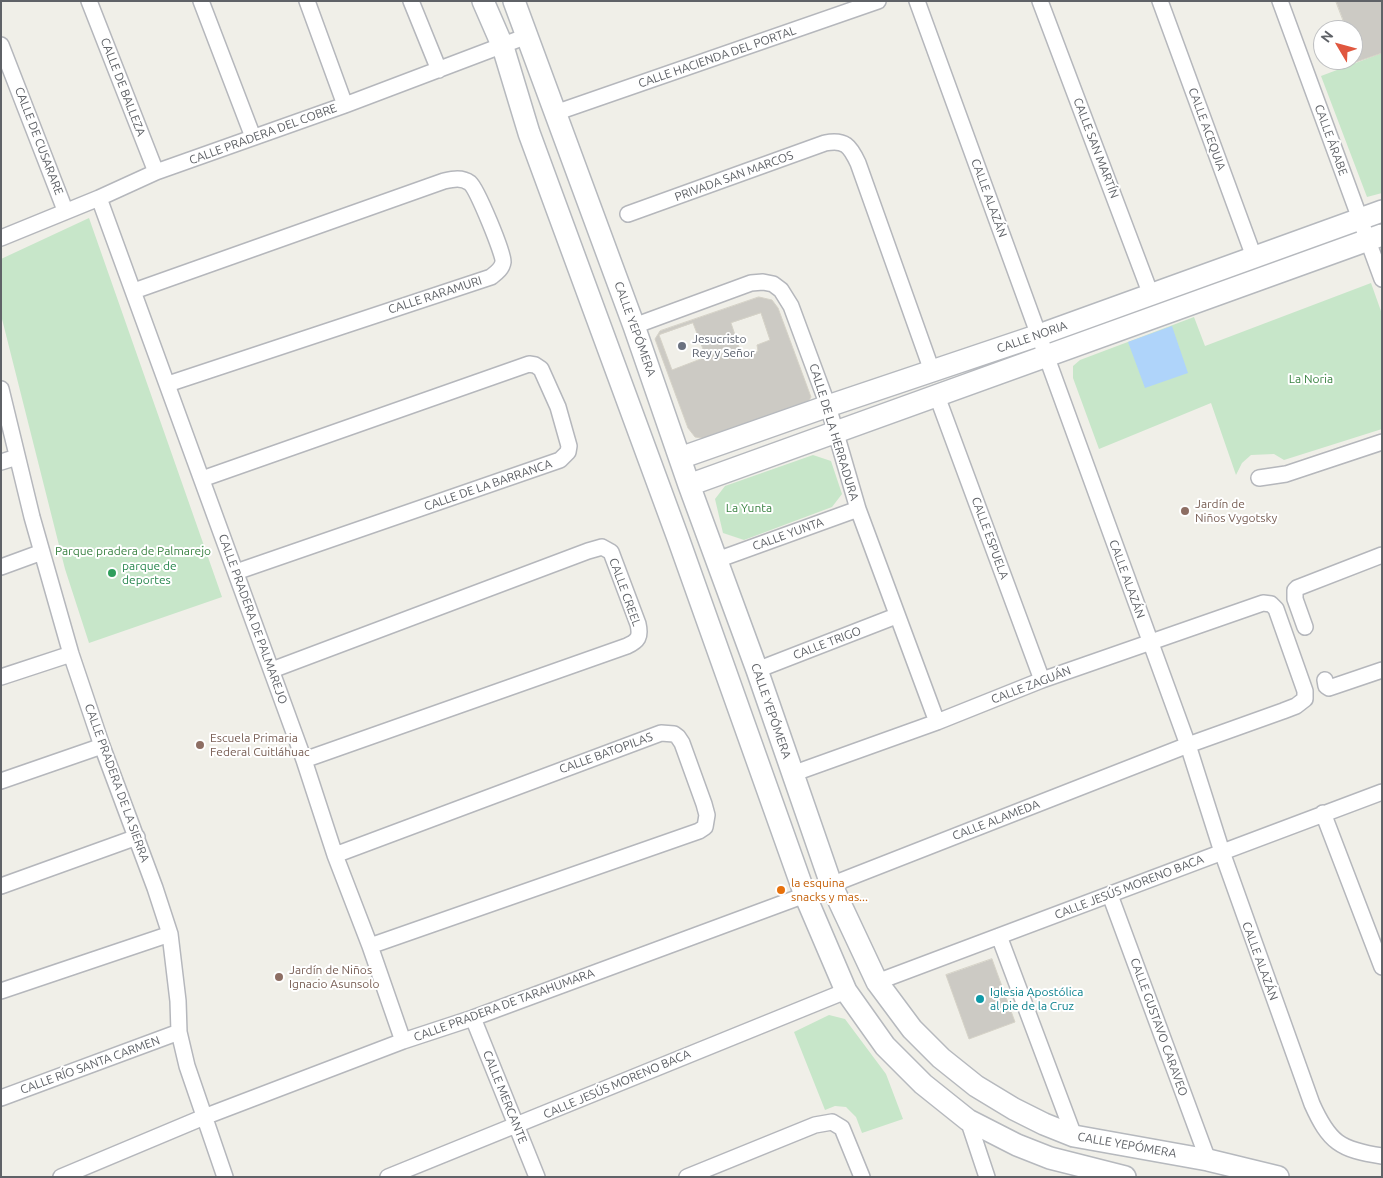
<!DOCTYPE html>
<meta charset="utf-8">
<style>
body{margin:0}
#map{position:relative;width:1383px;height:1178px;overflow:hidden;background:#f0efe8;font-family:Ubuntu,sans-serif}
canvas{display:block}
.frame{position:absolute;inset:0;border:2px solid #5f6267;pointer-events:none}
.north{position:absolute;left:1313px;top:20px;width:50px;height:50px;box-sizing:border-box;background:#fff;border:1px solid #bfc0c2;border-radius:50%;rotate:307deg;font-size:14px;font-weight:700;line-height:20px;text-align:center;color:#5f6267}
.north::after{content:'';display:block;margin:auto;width:18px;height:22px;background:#e0573f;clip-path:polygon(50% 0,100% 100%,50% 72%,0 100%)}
</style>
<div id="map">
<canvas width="1383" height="1178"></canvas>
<div class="frame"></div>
<div class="north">N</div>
</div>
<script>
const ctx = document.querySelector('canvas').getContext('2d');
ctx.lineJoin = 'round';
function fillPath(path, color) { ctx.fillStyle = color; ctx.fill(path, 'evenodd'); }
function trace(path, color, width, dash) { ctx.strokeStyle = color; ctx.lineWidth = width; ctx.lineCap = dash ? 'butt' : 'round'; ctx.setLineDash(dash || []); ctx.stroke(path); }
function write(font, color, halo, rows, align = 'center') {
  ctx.font = font + ' Ubuntu,sans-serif'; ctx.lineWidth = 4; ctx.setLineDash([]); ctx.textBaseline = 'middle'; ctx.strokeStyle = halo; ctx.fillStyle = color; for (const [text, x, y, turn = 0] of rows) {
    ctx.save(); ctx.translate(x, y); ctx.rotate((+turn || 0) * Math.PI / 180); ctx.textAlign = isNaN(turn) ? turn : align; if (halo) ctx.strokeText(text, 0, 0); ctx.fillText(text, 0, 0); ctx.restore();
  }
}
const green = new Path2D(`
 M1382,53V193L1367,197L1321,76Z
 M89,218L222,597L89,643L65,569L1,315V259Z
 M1371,283L1382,314V429L1284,460L1274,454L1251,455L1242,463L1236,475L1211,403L1099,449L1073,378V366L1080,360L1194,317L1205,346Z
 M813,455L831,461L842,494L832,507L744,540L723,533L715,499L725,486Z
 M829,1015L845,1019L886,1074L903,1119L862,1133L856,1117L846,1107L835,1106L825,1110L794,1032Z`);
const water = new Path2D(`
 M1172,326L1188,373L1145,388L1128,342Z`);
const building = new Path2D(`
 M1336,1H1382V53L1350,64L1348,60H1353V30H1347Z
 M759,297L772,300L778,308L811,397L807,404L708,439L695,437L688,428L655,339L660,331Z
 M761,313L770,340L757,345L758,351L742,356L731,323Z
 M693,323L706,357L672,370L659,335Z
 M992,959L1015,1022L969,1039L946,975Z`);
const street = new Path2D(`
 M89,1L156,172
 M201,1L253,137
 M307,1L345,105
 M411,1L439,70
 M917,1L1188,745L1222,852L1312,1104C1329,1142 1340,1150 1382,1156
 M1040,1L1151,295
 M1160,1L1254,257
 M1280,1L1382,279
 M1,45L65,210
 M555,113L878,1
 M99,198L304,760L335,855L370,946L403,1041
 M628,214L825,143C845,139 850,146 858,163L932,371
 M1,238L99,198L156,172L345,105L527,36
 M134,291L444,181C453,179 462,177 470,183C477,189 504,254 503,262C502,269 496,273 491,277L168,384
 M634,326L751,283L763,282L773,284L781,290L791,306L828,406L858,509L937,722
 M1,389L32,517L71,654L102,746L155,888L170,934L178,1001L179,1032L187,1066L225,1177
 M937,396L1042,680
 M1,462L17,457
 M1259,478L1286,474L1382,442
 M202,479L529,364L535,365L541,369L558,407L569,446L568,452L560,460L236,572
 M717,560L858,509
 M1,567L42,552
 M1305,627L1295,599V590L1297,588L1382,555
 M272,670L588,551L602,547L611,552L638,624C641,637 638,641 627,646L304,760
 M757,670L896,616
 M1,677L71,654
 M1325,680L1326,686L1329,688L1382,670
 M1,781L102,746
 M1323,813L1382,967
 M335,855L661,733L674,734L678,737L682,743L704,804L707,815L705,827L699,831L370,946
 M1,886L137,837
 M1110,895L1208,1160
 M999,936L1074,1136
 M877,982L1382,792
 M1,991L170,934
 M473,1018L537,1177
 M1,1098L179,1032
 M968,1120L987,1177
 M61,1177L204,1117L403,1041L473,1018L805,895L1188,745L1283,711L1296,706L1305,699V691L1276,609L1271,604L1263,603L1042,680L937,722L792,774
 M388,1177L846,991
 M687,1177L815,1125L832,1122L842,1128L862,1177`);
const secondary = new Path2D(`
 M483,1L503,47L529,133L678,538L805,895L846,991L885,1046L923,1084L968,1120L1017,1145L1050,1158L1125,1177
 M514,1L634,326L689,485L757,670L831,884L877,982L912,1029L941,1058L976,1086L1014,1109L1044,1124L1074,1136L1208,1160L1278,1177
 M680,458L828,406L1039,335L1382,211
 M689,485L1382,235`);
const markers = [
 [682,346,5,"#6b7280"],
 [1185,511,5,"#8d6e63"],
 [112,573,5,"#2e9e5b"],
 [200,745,5,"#8d6e63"],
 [781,890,5,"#e8710a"],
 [279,977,5,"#8d6e63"],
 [980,999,5,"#0f9aa8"]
];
const streetNames = [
 ["CALLE HACIENDA DEL PORTAL",717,57,-19],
 ["CALLE DE BALLEZA",123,87,69],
 ["CALLE ACEQUIA",1207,129,70],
 ["CALLE PRADERA DEL COBRE",263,134,-20],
 ["CALLE ÁRABE",1331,140,70],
 ["CALLE DE CUSARARE",39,141,69],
 ["CALLE SAN MARTÍN",1096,148,69],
 ["PRIVADA SAN MARCOS",734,176,-20],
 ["CALLE ALAZÁN",989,198,70],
 ["CALLE RARAMURI",435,295,-18],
 ["CALLE YEPÓMERA",635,329,70],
 ["CALLE NORIA",1032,337,-19],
 ["CALLE DE LA HERRADURA",834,432,73],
 ["CALLE DE LA BARRANCA",488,485,-19],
 ["CALLE YUNTA",788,534,-20],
 ["CALLE ESPUELA",990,538,70],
 ["CALLE ALAZÁN",1127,579,70],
 ["CALLE CREEL",625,592,70],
 ["CALLE PRADERA DE PALMAREJO",253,619,70],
 ["CALLE TRIGO",827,643,-21],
 ["CALLE ZAGUÁN",1031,685,-21],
 ["CALLE YEPÓMERA",771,711,71],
 ["CALLE BATOPILAS",606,753,-20],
 ["CALLE PRADERA DE LA SIERRA",117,783,70],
 ["CALLE ALAMEDA",996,820,-21],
 ["CALLE JESÚS MORENO BACA",1129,887,-21],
 ["CALLE ALAZÁN",1260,961,70],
 ["CALLE PRADERA DE TARAHUMARA",504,1005,-20],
 ["CALLE GUSTAVO CARAVEO",1159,1027,70],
 ["CALLE RÍO SANTA CARMEN",90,1065,-20],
 ["CALLE JESÚS MORENO BACA",617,1084,-23],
 ["CALLE MERCANTE",505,1097,68],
 ["CALLE YEPÓMERA",1127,1145,10]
];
const worshipNames = [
 ["Jesucristo",692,339],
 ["Rey y Señor",692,353]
];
const parkNames = [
 ["La Noria",1311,379],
 ["La Yunta",749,508],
 ["Parque pradera de Palmarejo",133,551]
];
const educationNames = [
 ["Jardín de",1195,504],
 ["Niños Vygotsky",1195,518],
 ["Escuela Primaria",210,738],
 ["Federal Cuitláhuac",210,752],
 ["Jardín de Niños",289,970],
 ["Ignacio Asunsolo",289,984]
];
const leisureNames = [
 ["parque de",122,566],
 ["deportes",122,580]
];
const foodNames = [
 ["la esquina",791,883],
 ["snacks y mas...",791,897]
];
const cultureNames = [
 ["Iglesia Apostólica",990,992],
 ["al pie de la Cruz",990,1006]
];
fillPath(green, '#c7e6c9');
fillPath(water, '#afd4fa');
fillPath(building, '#cccac4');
trace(building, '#d5d2c7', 1);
trace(street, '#b5b7bc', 18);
trace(secondary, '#b6b9be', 24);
trace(street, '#fff', 15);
trace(secondary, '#fff', 21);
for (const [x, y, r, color] of markers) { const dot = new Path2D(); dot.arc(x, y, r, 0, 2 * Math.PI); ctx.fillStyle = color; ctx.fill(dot); trace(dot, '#fff', 2); }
write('12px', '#5f6267', '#fff', streetNames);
write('12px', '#5b616d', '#fff', worshipNames, 'left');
write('12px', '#3b8343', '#fff', parkNames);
write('12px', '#785e54', '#fff', educationNames, 'left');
write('12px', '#27864d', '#fff', leisureNames, 'left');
write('12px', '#c56008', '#fff', foodNames, 'left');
write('12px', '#0d838f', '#fff', cultureNames, 'left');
</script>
